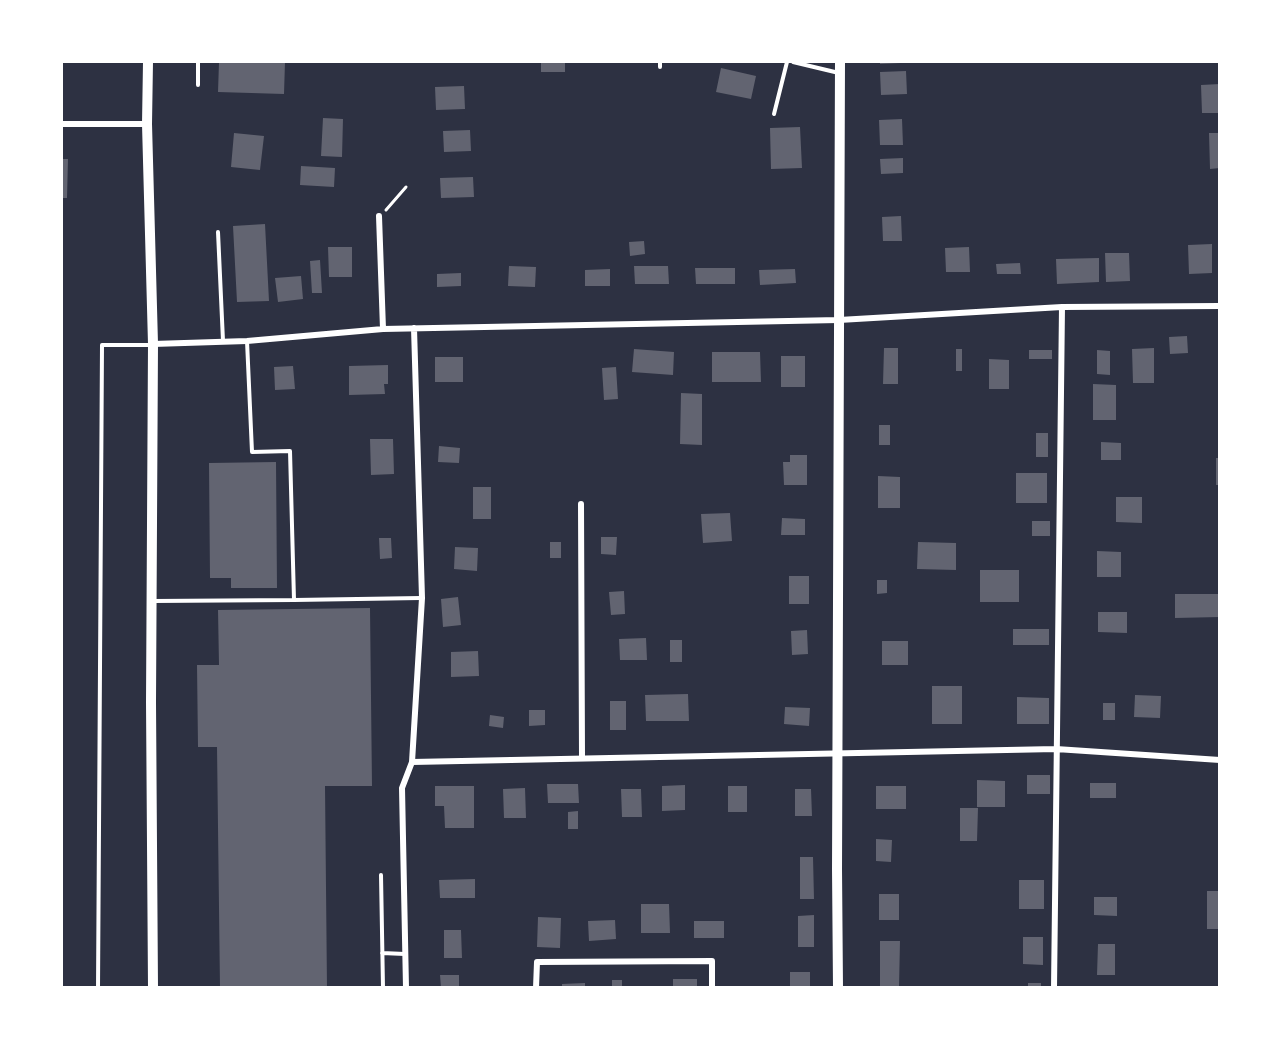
<!DOCTYPE html>
<style>
body{margin:0}
#map{position:relative;width:1281px;height:1049px;overflow:hidden;background:#2d3142;font-family:"Sofia Sans Condensed",sans-serif}
canvas{display:block}
.frame{position:absolute;inset:0;border:63px solid #fff;pointer-events:none}
</style>
<div id="map">
<canvas width="1281" height="1049"></canvas>
<div class="frame"></div>
</div>
<script>
const ctx = document.querySelector('canvas').getContext('2d');
ctx.lineJoin = 'round';
function fillPath(path, color) { ctx.fillStyle = color; ctx.fill(path, 'evenodd'); }
function trace(path, color, width, dash) { ctx.strokeStyle = color; ctx.lineWidth = width; ctx.lineCap = dash ? 'butt' : 'round'; ctx.setLineDash(dash || []); ctx.stroke(path); }
const building = new Path2D(`
 M219,62H285L284,94L218,92Z
 M541,62H565V72H541Z
 M880,62H901V63L880,64Z
 M721,68L756,76L751,99L716,92Z
 M906,71L907,94L881,95L880,72Z
 M1220,84V113H1202L1201,85Z
 M464,86L465,109L436,110L435,87Z
 M323,118L343,119L342,157L321,156Z
 M902,119L903,145H880L879,120Z
 M800,127L802,168L771,169L770,128Z
 M470,130L471,151L444,152L443,131Z
 M234,133L264,136L260,170L231,167Z
 M1209,133H1220V168L1210,169Z
 M903,158V173L881,174L880,159Z
 M62,159H68L67,198H62Z
 M301,166L335,168L334,187L300,185Z
 M473,177L474,197L441,198L440,178Z
 M901,216L902,241H883L882,217Z
 M265,224L269,301L237,302L233,226Z
 M644,241L645,254L630,256L629,242Z
 M1212,244V273L1189,274L1188,245Z
 M328,247H352V277H329Z
 M969,247L970,272H946L945,248Z
 M1105,253H1129L1130,281L1106,282Z
 M1099,258V282L1057,284L1056,259Z
 M320,260L322,293H312L310,261Z
 M1020,263L1021,274H997L996,264Z
 M509,266L536,267L535,287L508,286Z
 M634,266H668L669,284H635Z
 M695,268H735V284H696Z
 M610,269V286H585V270Z
 M795,269L796,283L760,285L759,270Z
 M461,273V286L437,287V274Z
 M301,276L303,299L278,302L275,278Z
 M1187,336L1188,353L1170,354L1169,337Z
 M884,348H898V384H883Z
 M1154,348V383H1133L1132,349Z
 M634,349L674,352L673,375L632,372Z
 M956,349H962V371H956Z
 M1029,350H1052V359H1029Z
 M1097,350L1110,351V375L1097,374Z
 M712,352H760L761,382H712Z
 M781,356H805V387H781Z
 M435,357H463V382H435Z
 M989,359L1009,360V389H989Z
 M388,365V384H384L385,394L349,395V366Z
 M293,366L295,389L275,390L274,367Z
 M616,367L618,399L604,400L602,368Z
 M1093,384L1116,385V420H1093Z
 M681,393L702,394V445L680,444Z
 M879,425H890V445H879Z
 M1036,433H1048V457H1036Z
 M370,439H393L394,474L371,475Z
 M1101,442L1121,443V460H1101Z
 M439,446L460,448L459,463L438,462Z
 M790,455H807V485H784L783,462H790Z
 M1216,458H1220V485H1216Z
 M276,462L277,588H231V578H210L209,463Z
 M1016,473H1047V503H1016Z
 M878,476L900,477V508H878Z
 M473,487H491V519H473Z
 M1116,497H1142V523L1116,522Z
 M730,513L732,541L703,543L701,514Z
 M782,518L805,519V535H781Z
 M1032,521H1050V536H1032Z
 M601,537H617L616,555L601,554Z
 M379,538H391L392,558L380,559Z
 M550,542H561V558H550Z
 M918,542L956,543V570L917,569Z
 M455,547L478,548L477,571L454,569Z
 M1097,551L1121,552V577H1097Z
 M980,570H1019V602H980Z
 M789,576H809V604H789Z
 M877,580H887V593L877,594Z
 M624,591L625,614L611,615L609,592Z
 M1175,594H1220V617L1175,618Z
 M458,597L461,625L443,627L441,599Z
 M370,608L372,786H325L327,988H220L217,747H198L197,665H219L218,610Z
 M1098,612H1127V633L1098,632Z
 M1013,629H1049V645H1013Z
 M807,630L808,654L792,655L791,631Z
 M646,638L647,660H620L619,639Z
 M670,640H682V662H670Z
 M882,641H908V665H882Z
 M478,651L479,676L451,677V652Z
 M932,686H962V724H932Z
 M688,694L689,721H646L645,695Z
 M1135,695L1161,696L1160,718L1134,717Z
 M1017,697L1049,698V724H1017Z
 M610,701H626V730H610Z
 M1103,703H1115V720H1103Z
 M785,707L810,708L809,726L784,724Z
 M529,710H545V725L529,726Z
 M490,715L504,717L503,728L489,726Z
 M1027,775H1050V794H1027Z
 M977,780L1005,781V807H977Z
 M1090,783H1116V798H1090Z
 M547,784H578L579,803H548Z
 M685,785V810L662,811V786Z
 M435,786H474V828H445L444,806H435Z
 M728,786H747V812H728Z
 M876,786H906V809H876Z
 M525,788L526,818H504L503,789Z
 M621,789H641L642,817H622Z
 M795,789H811L812,816H795Z
 M960,808H978L977,841H960Z
 M578,811V829H568V812Z
 M876,839L892,840L891,862L876,861Z
 M800,857H813L814,899H800Z
 M475,879V898H440L439,880Z
 M1019,880H1044V909H1019Z
 M1207,891H1220V929H1207Z
 M879,894H899V920H879Z
 M1094,897H1117V916L1094,915Z
 M641,904H669L670,933H641Z
 M814,915V947H798V916Z
 M538,917L561,918L560,948L537,947Z
 M615,920L616,939L589,941L588,921Z
 M694,921H724V938H694Z
 M444,930H461L462,958H444Z
 M1023,937H1043V965L1023,964Z
 M880,941H900L899,988H880Z
 M1098,944H1115V975H1097Z
 M790,972H810V988H790Z
 M440,975H459V988H441Z
 M673,979H697V988H673Z
 M612,980H622V988H612Z
 M585,983V988H562V984Z
 M1028,983H1041V988H1028Z`);
const path = new Path2D(`
 M386,210L406,187`);
const service = new Path2D(`
 M793,62L839,73
 M660,67V62
 M198,85V62
 M774,114L787,62
 M218,232L223,341
 M247,341L252,452L290,451L294,600L421,598
 M153,601L294,600
 M381,875L383,988
 M382,953L405,954
 M98,988L102,345H152`);
const minor = new Path2D(`
 M62,124H147
 M379,216L383,329
 M153,344L247,341L383,329L839,320L1062,307L1220,306
 M581,504L582,758
 M412,762L422,598L414,328
 M406,988L402,788L412,762L1056,749L1220,760
 M536,988L537,962L712,961V988
 M1054,988L1062,307`);
const primary = new Path2D(`
 M148,62L147,124L153,344L151,702L153,988
 M838,988L837,868L840,62`);
fillPath(building, '#626471');
trace(path, '#fff', 3);
trace(service, '#fff', 4);
trace(minor, '#fff', 6);
trace(primary, '#fff', 10);
</script>
